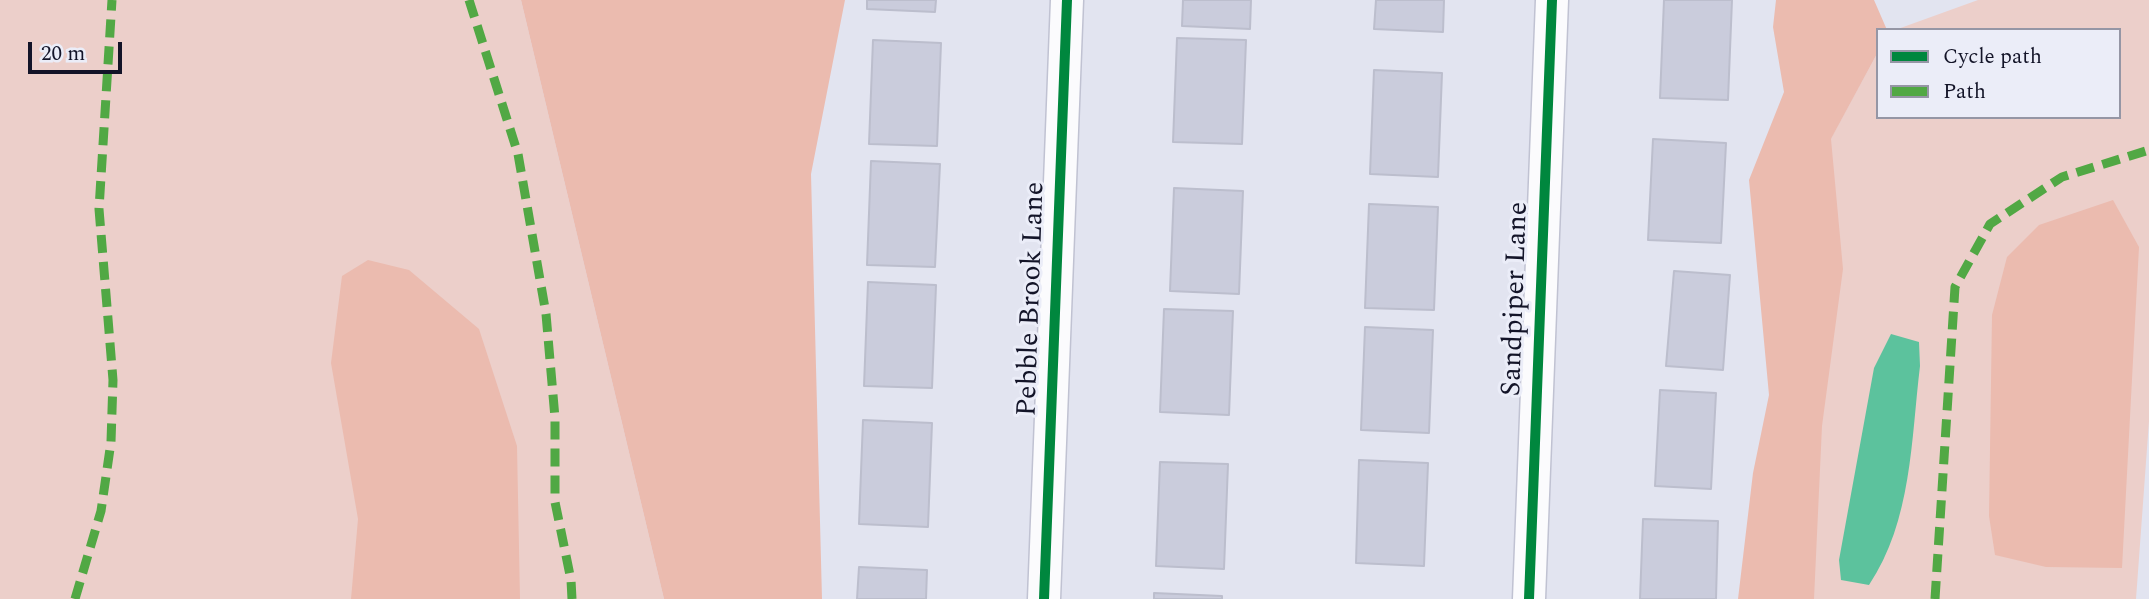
<!DOCTYPE html>
<style>
body{margin:0}
#map{position:relative;width:2149px;height:599px;overflow:hidden;background:#e2e4f0;font-family:Spectral,serif}
canvas{display:block}
.legend{position:absolute;left:1876px;top:28px;width:245px;height:91px;box-sizing:border-box;background:#ebedf8;border:2px solid #9596a5;margin:0;padding:9px 12px;list-style:none;font-size:21px;color:#131428}
.legend li{display:flex;align-items:center;gap:14px;height:35px}
.legend b{width:35px;border:2px solid #9596a5}
.scale{position:absolute;left:28px;top:42px;width:94px;height:32px;box-sizing:border-box;border:4px solid #131428;border-top:0;padding-left:9px;font-size:21px;line-height:24px;white-space:nowrap;color:#131428;-webkit-text-stroke:5px #ebedf8;paint-order:stroke}
</style>
<div id="map">
<canvas width="2149" height="599"></canvas>
<ul class="legend">
<li><b style="height:9px;background:#00873e"></b>Cycle path</li>
<li><b style="height:9px;background:#51a844"></b>Path</li>
</ul>
<div class="scale">20 m</div>
</div>
<script>
const ctx = document.querySelector('canvas').getContext('2d');
ctx.lineJoin = 'round';
function fillPath(path, color) { ctx.fillStyle = color; ctx.fill(path, 'evenodd'); }
function trace(path, color, width, dash) { ctx.strokeStyle = color; ctx.lineWidth = width; ctx.lineCap = dash ? 'butt' : 'round'; ctx.setLineDash(dash || []); ctx.stroke(path); }
function write(font, color, halo, rows, align = 'center') {
  ctx.font = font + ' Spectral,serif'; ctx.lineWidth = 6; ctx.setLineDash([]); ctx.textBaseline = 'middle'; ctx.strokeStyle = halo; ctx.fillStyle = color; for (const [text, x, y, turn = 0] of rows) {
    ctx.save(); ctx.translate(x, y); ctx.rotate((+turn || 0) * Math.PI / 180); ctx.textAlign = isNaN(turn) ? turn : align; if (halo) ctx.strokeText(text, 0, 0); ctx.fillText(text, 0, 0); ctx.restore();
  }
}
const green = new Path2D(`
 M0,0H521L664,599H0Z
 M1978,0H2149V421L2136,599H1788L1816,166L1878,52V117H2119V30H1895Z`);
const forest = new Path2D(`
 M521,0H845L811,174L822,599H664Z
 M1776,0H1874L1887,30H1878V52L1831,139L1843,269L1822,426L1814,599H1738L1753,473L1769,395L1749,180L1784,92L1773,27Z
 M2113,200L2139,247L2122,568L2046,567L1995,555L1989,516L1992,315L2007,257L2039,225Z
 M368,260L409,270L479,329L517,446L520,599H351L358,519L331,363L342,276Z`);
const water = new Path2D(`
 M1891,334L1919,342L1920,366C1911,440 1912,521 1869,585L1841,580L1839,560L1874,368Z`);
const building = new Path2D(`
 M867,0H936L935,12L867,9Z
 M1183,0H1251L1250,29L1182,26Z
 M1376,0H1444L1443,32L1374,29Z
 M1664,0H1732L1728,100L1660,98Z
 M1177,38L1246,40L1242,144L1173,142Z
 M873,40L941,43L937,146L869,144Z
 M1374,70L1442,73L1438,177L1370,174Z
 M1653,139L1726,143L1721,243L1648,240Z
 M871,161L940,164L935,267L867,265Z
 M1174,188L1243,191L1239,294L1170,291Z
 M1369,204L1438,207L1434,310L1365,308Z
 M1674,271L1730,275L1723,370L1666,366Z
 M868,282L936,285L932,388L864,386Z
 M1164,309L1233,311L1229,415L1160,412Z
 M1365,327L1433,330L1429,433L1361,430Z
 M1660,390L1716,393L1711,489L1655,486Z
 M863,420L932,423L928,527L859,524Z
 M1359,460L1428,463L1424,566L1356,563Z
 M1160,462L1228,464L1224,569L1156,566Z
 M1643,519L1718,521L1716,599H1640Z
 M859,567L927,570L926,599H857Z
 M1154,593L1222,596V599H1154Z`);
const street = new Path2D(`
 M1044,599L1067,0
 M1529,599L1552,0`);
const quiet = new Path2D(`
 M469,0L518,154L546,314L555,418V502L571,580L572,599
 M75,599L101,511L111,442L113,380L99,209L112,0
 M1935,599L1955,287L1990,224L2062,177L2149,150`);
const cycleway = new Path2D(`
 M1044,599L1067,0
 M1529,599L1552,0`);
const streetNames = [
 ["Pebble Brook Lane",1033,299,-88],
 ["Sandpiper Lane",1517,299,-88]
];
fillPath(green, '#eccfca');
fillPath(forest, '#ebbbaf');
fillPath(water, '#5cc29d');
fillPath(building, '#caccdc');
trace(building, '#bcbecd', 2);
trace(street, '#c0c2d2', 35);
trace(street, '#fbfbfd', 32);
trace(quiet, '#51a844', 9, [18, 9]);
trace(cycleway, '#00873e', 10);
write('28px', '#131428', '#ebedf8', streetNames);
</script>
